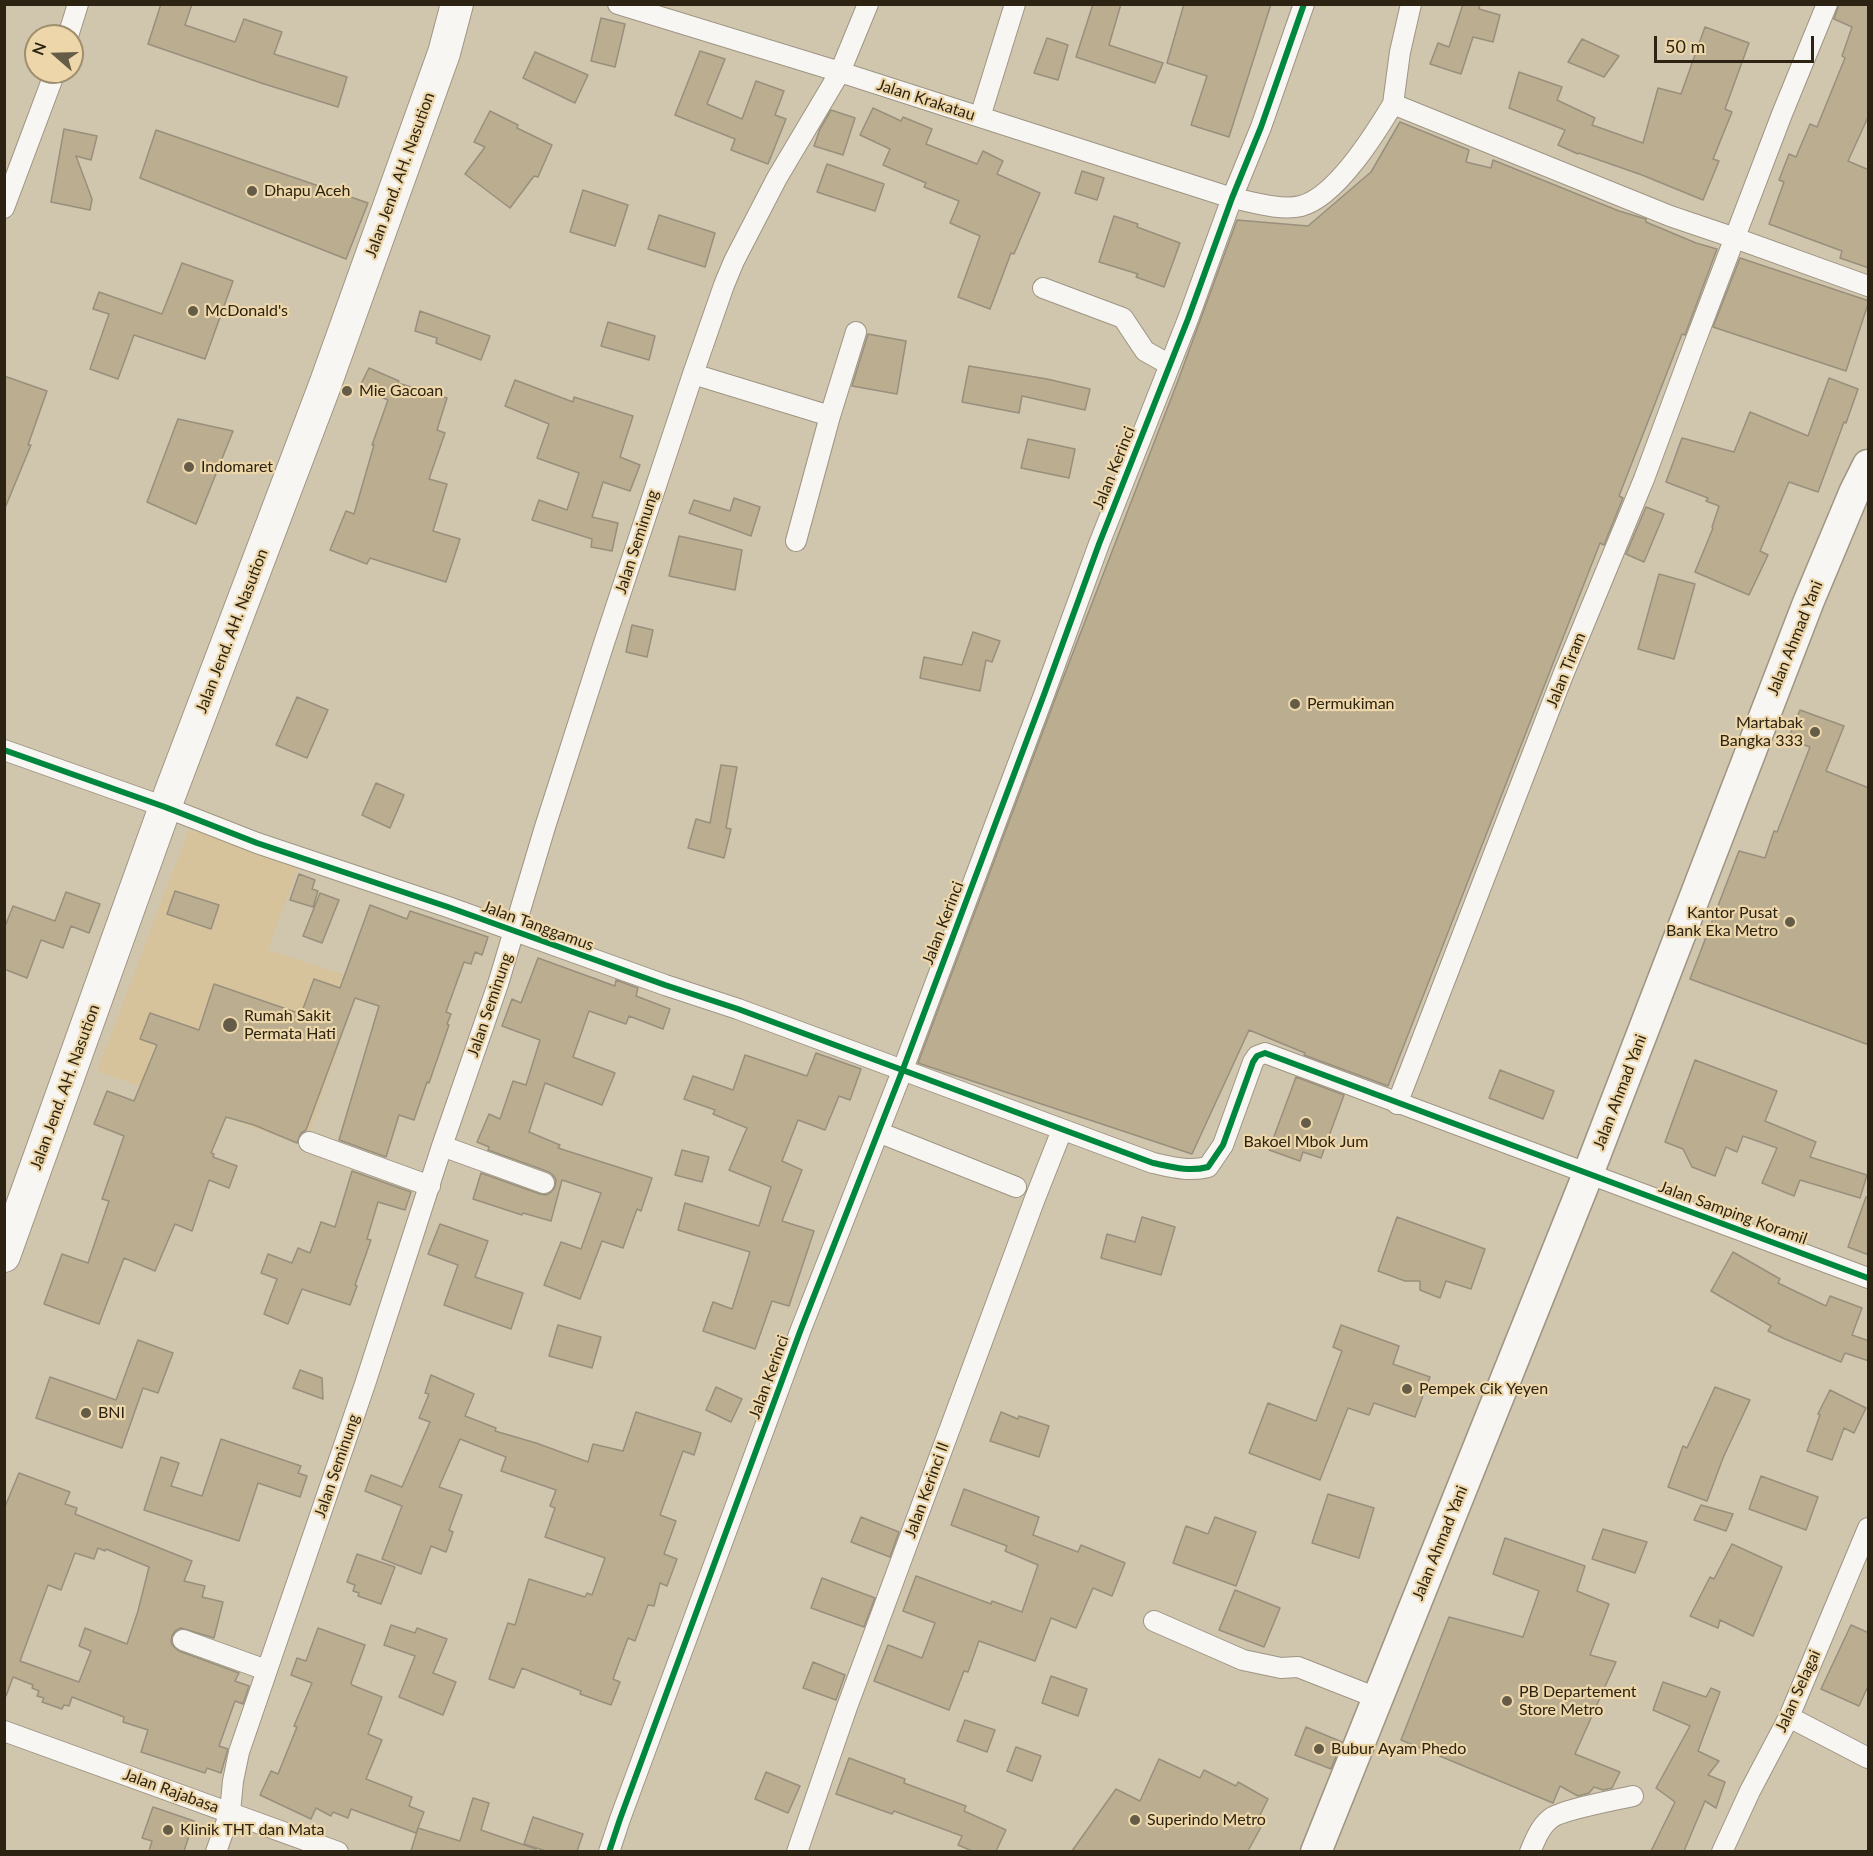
<!DOCTYPE html>
<style>
body{margin:0}
#map{position:relative;width:1873px;height:1856px;overflow:hidden;background:#d0c5ad;font-family:Lato,sans-serif}
canvas{display:block}
.frame{position:absolute;inset:0;border:6px solid #2c2312;pointer-events:none}
.north{position:absolute;left:24px;top:24px;width:60px;height:60px;box-sizing:border-box;background:#edd7aa;border:2px solid #a08f6d;border-radius:50%;rotate:290deg;font-size:16px;font-weight:700;line-height:24px;text-align:center;color:#2c2312}
.north::after{content:'';display:block;margin:auto;width:21px;height:27px;background:#655c48;clip-path:polygon(50% 0,100% 100%,50% 72%,0 100%)}
.scale{position:absolute;left:1654px;top:36px;width:160px;height:27px;box-sizing:border-box;border:3px solid #2c2312;border-top:0;padding-left:8px;font-size:18px;line-height:21px;white-space:nowrap;color:#2c2312;-webkit-text-stroke:4px #edd7aa;paint-order:stroke}
</style>
<div id="map">
<canvas width="1873" height="1856"></canvas>
<div class="frame"></div>
<div class="north">N</div>
<div class="scale">50 m</div>
</div>
<script>
const ctx = document.querySelector('canvas').getContext('2d');
ctx.lineJoin = 'round';
function fillPath(path, color) { ctx.fillStyle = color; ctx.fill(path, 'evenodd'); }
function trace(path, color, width, dash) { ctx.strokeStyle = color; ctx.lineWidth = width; ctx.lineCap = dash ? 'butt' : 'round'; ctx.setLineDash(dash || []); ctx.stroke(path); }
function write(font, color, halo, rows, align = 'center') {
  ctx.font = font + ' Lato,sans-serif'; ctx.lineWidth = 4.5; ctx.setLineDash([]); ctx.textBaseline = 'middle'; ctx.strokeStyle = halo; ctx.fillStyle = color; for (const [text, x, y, turn = 0] of rows) {
    ctx.save(); ctx.translate(x, y); ctx.rotate((+turn || 0) * Math.PI / 180); ctx.textAlign = isNaN(turn) ? turn : align; if (halo) ctx.strokeText(text, 0, 0); ctx.fillText(text, 0, 0); ctx.restore();
  }
}
const built = new Path2D(`
 M190,827L299,865L268,950L361,980L305,1146L97,1071Z`);
const building = new Path2D(`
 M161,4H192L185,25L235,42L244,19L282,32L274,54L347,77L338,107L261,83L148,44Z
 M1093,4H1121L1109,45L1163,63L1155,83L1076,57Z
 M1184,4H1271L1229,137L1191,125L1207,76L1167,63Z
 M1463,4H1480L1479,9L1500,15L1493,42L1473,37L1461,74L1430,64L1438,43L1449,47Z
 M1839,4H1869V115L1848,161L1869,170V268L1840,258L1842,251L1769,224L1784,182L1779,180L1789,154L1796,157L1810,124L1817,127L1845,58L1842,56L1852,27L1834,19Z
 M601,18L625,24L615,67L591,61Z
 M1705,27L1749,43L1725,109L1732,112L1713,159L1719,161L1703,200L1642,175L1579,153L1578,154L1558,145L1565,130L1509,108L1519,72L1562,87L1557,100L1595,118L1592,125L1643,143L1658,88L1681,94Z
 M1047,38L1068,45L1058,80L1034,73Z
 M1582,39L1619,56L1604,77L1568,62Z
 M700,51L725,59L707,104L742,119L756,81L784,91L775,115L786,119L768,164L731,150L735,139L675,115Z
 M535,52L588,75L575,103L523,78Z
 M873,108L901,121L903,117L932,129L926,144L977,164L983,151L1003,161L997,174L1040,193L1014,254L1011,253L990,309L958,297L980,236L950,223L959,201L924,187L926,183L883,165L890,149L860,135Z
 M831,110L855,118L843,155L814,146L820,129Z
 M490,111L518,125L517,128L552,145L538,177L534,176L510,208L465,174L485,147L474,142Z
 M1400,122L1469,150L1466,162L1491,168L1493,160L1619,211L1646,219V222L1696,243L1717,249L1685,335L1682,334L1619,496L1623,498L1604,545L1600,543L1388,1086L1304,1055L1305,1053L1249,1030L1192,1154L918,1063L1057,694L1179,378L1237,220L1308,226L1371,172Z
 M64,129L97,136L91,160L76,156L92,199L90,210L51,202Z
 M156,130L368,203L346,259L140,178Z
 M827,164L884,184L875,211L817,192Z
 M1082,171L1104,178L1097,200L1075,193Z
 M583,190L628,205L615,246L570,232Z
 M659,215L715,233L705,267L648,249Z
 M1114,216L1138,224L1137,227L1180,243L1164,287L1136,277L1138,274L1099,262Z
 M1740,258L1869,301L1846,371L1713,327Z
 M182,263L233,281L205,359L134,335L118,379L90,369L109,314L93,309L99,292L162,314Z
 M420,311L490,336L481,360L436,343L437,338L415,331Z
 M608,322L655,336L649,360L601,346Z
 M868,334L906,341L897,394L852,386Z
 M969,366L1047,379L1090,389L1085,410L1022,396L1019,413L962,402Z
 M369,368L399,381L398,383L447,398L437,430L445,433L429,479L447,484L433,531L460,539L446,582L370,558L367,564L330,550L346,511L354,514L374,445H372L388,400L359,388Z
 M4,376L47,391L28,445H31L5,508Z
 M1829,378L1858,389L1846,423L1844,422L1818,492L1789,482L1760,551L1768,555L1749,595L1695,572L1713,528L1712,527L1719,506L1706,501L1708,498L1666,482L1682,438L1734,452L1750,412L1808,436Z
 M515,380L573,402L574,397L633,416L620,457L640,465L630,491L603,482L592,517L618,523L612,551L591,547L592,539L532,520L539,500L567,510L579,473L537,458L549,424L505,406Z
 M178,419L233,431L196,524L147,502Z
 M1028,439L1075,449L1069,478L1021,468Z
 M734,498L760,507L751,536L689,513L694,500L730,511Z
 M1646,507L1664,514L1644,562L1626,554Z
 M679,536L742,550L735,590L669,576Z
 M1659,574L1695,584L1674,659L1638,649Z
 M632,625L653,630L647,657L626,652Z
 M973,632L1000,641L992,662L986,660L980,691L920,678L924,657L962,665Z
 M297,697L328,710L307,758L276,745Z
 M1800,710L1844,726L1826,771L1869,788V1045L1690,979L1739,851L1765,858L1774,831L1777,832L1810,747L1788,739Z
 M721,765L737,767L726,828L731,829L724,858L688,848L696,819L710,823Z
 M376,783L404,795L390,828L362,815Z
 M299,874L315,880L312,889L318,891L313,907L290,900Z
 M175,891L219,905L211,929L167,914Z
 M66,892L100,904L89,933L71,926L63,948L41,940L27,978L4,969V929L13,906L55,921Z
 M320,893L339,900L322,943L303,936Z
 M370,905L407,919L410,911L488,937L482,955L475,952L471,964L464,962L446,1012L451,1014L447,1024L449,1025L429,1083L427,1082L414,1120L399,1115L386,1157L339,1140L379,1006L355,998L306,1130L301,1133L297,1143L254,1125L226,1117L211,1153L214,1154L213,1157L237,1166L229,1188L209,1180L192,1231L175,1224L155,1271L124,1258L99,1324L44,1304L62,1254L88,1263L109,1201L102,1199L124,1136L94,1124L107,1091L134,1101L157,1045L140,1039L150,1013L199,1030L214,984L301,1014L314,979L340,988Z
 M538,958L615,986L616,980L638,988L636,996L670,1009L663,1029L629,1016L626,1024L589,1011L573,1057L615,1073L602,1105L545,1083L529,1132L560,1145L558,1148L652,1178L641,1211L637,1209L623,1248L602,1241L580,1299L544,1285L561,1242L581,1249L601,1193L562,1180L551,1221L523,1213L522,1215L473,1199L481,1173L540,1194L547,1195L551,1192L555,1187L556,1180L553,1175L549,1172L488,1150L489,1147L477,1142L489,1114L500,1119L513,1081L526,1085L540,1040L502,1026L512,999L521,1003Z
 M816,1053L861,1069L850,1100L839,1096L825,1130L798,1120L782,1161L802,1170L782,1221L814,1231L789,1306L772,1301L755,1349L703,1331L713,1302L732,1309L750,1252L678,1230L685,1203L759,1226L771,1187L729,1170L747,1128L713,1114L715,1110L684,1099L693,1076L733,1090L745,1055L807,1076Z
 M1695,1060L1777,1091L1765,1121L1816,1142L1810,1157L1867,1175L1860,1198L1800,1180L1794,1196L1762,1183L1777,1148L1743,1136L1737,1152L1726,1147L1715,1176L1692,1167L1683,1149L1665,1142Z
 M1500,1070L1554,1091L1543,1119L1489,1098Z
 M1296,1077L1344,1095L1321,1158L1303,1152L1300,1161L1269,1150Z
 M682,1150L709,1157L702,1182L675,1175Z
 M352,1171L411,1192L405,1210L378,1202L367,1239L371,1240L355,1285L357,1286L350,1305L302,1289L288,1324L264,1314L277,1279L261,1273L268,1254L292,1263L298,1248L310,1253L321,1222L335,1227Z
 M1866,1197H1869V1255L1848,1247Z
 M1142,1217L1175,1227L1161,1275L1101,1258L1107,1234L1135,1242Z
 M1397,1217L1485,1249L1471,1289L1446,1281L1440,1298L1420,1290V1281H1405L1378,1271Z
 M440,1224L488,1241L475,1277L523,1293L511,1329L444,1305L458,1265L428,1254Z
 M1733,1252L1780,1279L1778,1283L1826,1306L1830,1296L1862,1308L1852,1335L1869,1341V1361L1845,1353L1841,1362L1785,1339L1768,1331L1771,1326L1711,1291Z
 M558,1325L601,1337L592,1368L549,1356Z
 M1341,1325L1399,1346L1393,1364L1430,1377L1415,1417L1374,1403L1369,1415L1348,1408L1320,1480L1249,1453L1268,1403L1316,1421L1342,1351L1333,1347Z
 M138,1340L173,1353L158,1393L143,1388L122,1448L36,1418L50,1377L116,1400Z
 M300,1370L322,1378L323,1399L293,1388Z
 M431,1375L474,1394L465,1416L496,1428L495,1431L536,1443L588,1462L593,1444L623,1451L636,1412L701,1433L694,1455L683,1451L660,1515L676,1521L664,1554L677,1559L667,1586L660,1583L654,1606L648,1605L635,1641L628,1638L613,1679L620,1682L611,1705L580,1694L581,1691L522,1668L514,1688L489,1679L508,1623L515,1625L529,1579L585,1597L587,1593L592,1595L605,1558L545,1537L555,1508L550,1506L556,1490L501,1471L506,1457L460,1439L439,1487L462,1495L449,1530L453,1532L446,1552L431,1546L421,1574L382,1559L402,1506L365,1491L371,1475L402,1487L430,1422L419,1418L429,1394L425,1393Z
 M716,1387L742,1399L731,1422L706,1410Z
 M1715,1387L1750,1400L1723,1458L1707,1501L1668,1487L1683,1446L1687,1448Z
 M1830,1390L1866,1408L1854,1433L1844,1428L1832,1460L1807,1451L1820,1415L1818,1414Z
 M1001,1412L1018,1419L1019,1416L1049,1426L1039,1457L990,1441Z
 M221,1439L301,1466L298,1473L307,1476L300,1497L258,1483L239,1541L144,1510L161,1457L179,1463L171,1486L202,1496Z
 M19,1473L70,1492L65,1504L77,1508L75,1514L192,1561L184,1581L205,1586L202,1597L223,1602L214,1638L181,1628L175,1631L172,1636L171,1642L174,1647L179,1651L239,1673L235,1681L249,1686L243,1704L235,1701L219,1746L228,1749L221,1773L207,1768L205,1773L141,1752L148,1730L123,1722L124,1717L72,1697L69,1706L64,1705L62,1709L42,1702L44,1698L37,1696L39,1691L32,1688L33,1685L13,1677L6,1696H4V1509ZM98,1548L105,1551L106,1549L149,1567L138,1611L127,1644L85,1628L79,1646L91,1651L79,1682L20,1661L48,1585L61,1590L75,1553L94,1559Z
 M1761,1476L1818,1497L1806,1530L1749,1509Z
 M964,1489L1039,1517L1033,1535L1078,1552L1081,1545L1125,1563L1112,1596L1093,1588L1076,1628L1051,1618L1035,1661L979,1641L968,1672L964,1671L949,1710L874,1681L888,1645L922,1658L935,1623L903,1611L916,1576L991,1604L992,1601L1022,1612L1038,1565L1005,1551L1007,1546L951,1525Z
 M1328,1494L1374,1508L1359,1558L1312,1543Z
 M1701,1505L1733,1514L1726,1531L1694,1520Z
 M861,1517L899,1532L890,1557L851,1542Z
 M1215,1517L1256,1532L1236,1586L1173,1563L1186,1526L1208,1534Z
 M1603,1529L1647,1542L1635,1573L1592,1559Z
 M1505,1538L1585,1566L1577,1591L1609,1604L1590,1655L1616,1662L1575,1754L1620,1772L1612,1788L1603,1790L1594,1787L1589,1793L1578,1796L1560,1786L1553,1803L1401,1740L1449,1617L1523,1637L1539,1591L1493,1574Z
 M1732,1544L1782,1567L1753,1636L1720,1620L1718,1628L1690,1616L1710,1577L1714,1579Z
 M357,1554L395,1567L381,1604L358,1596L359,1593L353,1591L355,1585L347,1582Z
 M822,1578L875,1598L864,1627L811,1608Z
 M1235,1590L1280,1608L1264,1647L1219,1630Z
 M391,1625L415,1633L417,1628L447,1639L433,1673L456,1682L443,1715L399,1697L415,1656L384,1645Z
 M1851,1625L1869,1633V1684L1859,1706L1821,1689Z
 M318,1628L365,1645L351,1683L352,1685L382,1697L368,1734L382,1740L366,1779L412,1797L409,1806L424,1812L416,1833L351,1809L348,1818L333,1812L331,1816L316,1808L311,1819L260,1795L271,1771L278,1774L297,1727L294,1726L312,1683L291,1675L297,1658L306,1661Z
 M813,1662L845,1675L836,1700L803,1688Z
 M1051,1676L1087,1689L1078,1716L1042,1703Z
 M1663,1682L1706,1697L1711,1688L1720,1692L1698,1751L1719,1761L1708,1775L1725,1782L1716,1808L1705,1801L1684,1851H1651L1675,1802L1656,1788L1690,1726L1653,1710Z
 M965,1720L995,1730L987,1752L957,1741Z
 M1306,1727L1342,1742L1331,1769L1295,1755Z
 M1016,1747L1041,1756L1032,1781L1007,1771Z
 M849,1758L905,1779L904,1783L966,1806L964,1811L1006,1830L996,1851H972L958,1845L962,1836L894,1811L892,1814L836,1794Z
 M1159,1759L1200,1778L1204,1770L1236,1786L1238,1782L1268,1799L1257,1821L1261,1827L1248,1851H1072L1116,1789L1140,1801Z
 M766,1772L800,1786L788,1813L755,1799Z
 M473,1798L489,1803L481,1830L536,1849V1851H411L418,1828L460,1841Z
 M153,1807L194,1821L184,1851H149L152,1841L142,1838Z
 M533,1817L583,1834L577,1851H546L524,1844Z`);
const minor = new Path2D(`
 M618,4L840,72L1232,198C1252,202 1281,211 1301,206C1336,197 1375,134 1393,104
 M1411,4L1400,52L1393,104L1670,216L1735,238L1868,286
 M68,36L78,4
 M980,117L1015,4
 M4,208L55,72
 M1043,288L1123,318L1145,351L1170,365
 M693,374L830,416
 M796,541L830,416L856,332
 M4,750L165,807L257,843L448,907L665,985L738,1009L1153,1163C1172,1167 1189,1172 1208,1167L1223,1145L1253,1062L1257,1056L1265,1053L1868,1278
 M1397,1104L1563,675L1644,479L1693,347L1782,114L1827,4
 M878,1132L1016,1187
 M309,1142L430,1186
 M442,1146L544,1183
 M1154,1621L1243,1660L1281,1668L1298,1667L1377,1698
 M183,1640L266,1670
 M1789,1717L1868,1758
 M4,1731L338,1852
 M216,1852L230,1812L233,1781L239,1752L365,1384L442,1146L498,984L545,827L604,643L693,374L724,285L734,261L777,178L840,72L868,4
 M609,1852L620,1819L801,1329L903,1069L1045,692L1099,544L1188,319L1232,198L1261,127L1304,4
 M797,1852L847,1707L1034,1201L1062,1130
 M1530,1852C1535,1840 1540,1827 1550,1819C1560,1810 1616,1800 1633,1796
 M1722,1852L1750,1791L1789,1717L1868,1528`);
const primary = new Path2D(`
 M1316,1852L1588,1174L1808,603L1854,493L1868,465`);
const trunk = new Path2D(`
 M4,1256L165,807L325,385L444,53L457,4`);
const cycleway = new Path2D(`
 M4,750L165,807L257,843L448,907L665,985L738,1009L1153,1163C1172,1167 1189,1172 1208,1167L1223,1145L1253,1062L1257,1056L1265,1053L1868,1278
 M609,1852L620,1819L801,1329L903,1069L1045,692L1099,544L1188,319L1232,198L1261,127L1304,4`);
const markers = [
 [252,191,6,"#655c48"],
 [193,311,6,"#655c48"],
 [347,391,6,"#655c48"],
 [189,467,6,"#655c48"],
 [1295,704,6,"#655c48"],
 [1815,732,6,"#655c48"],
 [1790,922,6,"#655c48"],
 [230,1025,8,"#655c48"],
 [1306,1123,6,"#655c48"],
 [1407,1389,6,"#655c48"],
 [86,1413,6,"#655c48"],
 [1507,1701,6,"#655c48"],
 [1319,1749,6,"#655c48"],
 [1135,1820,6,"#655c48"],
 [168,1830,6,"#655c48"]
];
const streetNames = [
 ["Jalan Krakatau",926,100,18],
 ["Jalan Jend. AH. Nasution",400,175,-70],
 ["Jalan Kerinci",1114,468,-68],
 ["Jalan Seminung",637,542,-72],
 ["Jalan Jend. AH. Nasution",232,631,-69],
 ["Jalan Ahmad Yani",1795,638,-68],
 ["Jalan Tiram",1566,670,-68],
 ["Jalan Kerinci",943,923,-69],
 ["Jalan Tanggamus",538,926,20],
 ["Jalan Seminung",490,1005,-71],
 ["Jalan Jend. AH. Nasution",65,1087,-70],
 ["Jalan Ahmad Yani",1620,1092,-69],
 ["Jalan Samping Koramil",1733,1213,20],
 ["Jalan Kerinci",769,1377,-70],
 ["Jalan Seminung",337,1466,-71],
 ["Jalan Kerinci II",927,1490,-70],
 ["Jalan Ahmad Yani",1440,1543,-68],
 ["Jalan Selagai",1798,1691,-66],
 ["Jalan Rajabasa",171,1791,20]
];
const poiNames = [
 ["Dhapu Aceh",264,191],
 ["McDonald's",205,311],
 ["Mie Gacoan",359,391],
 ["Indomaret",201,467],
 ["Permukiman",1307,704],
 ["Martabak",1803,723,"right"],
 ["Bangka 333",1803,741,"right"],
 ["Kantor Pusat",1778,913,"right"],
 ["Bank Eka Metro",1778,931,"right"],
 ["Rumah Sakit",244,1016],
 ["Permata Hati",244,1034],
 ["Bakoel Mbok Jum",1306,1142,"center"],
 ["Pempek Cik Yeyen",1419,1389],
 ["BNI",98,1413],
 ["PB Departement",1519,1692],
 ["Store Metro",1519,1710],
 ["Bubur Ayam Phedo",1331,1749],
 ["Superindo Metro",1147,1820],
 ["Klinik THT dan Mata",180,1830]
];
fillPath(built, '#d6c39c');
fillPath(building, '#bbad90');
trace(building, '#988f7d', 1.5);
trace(minor, '#9e9583', 22);
trace(primary, '#9e9583', 33);
trace(trunk, '#9e9583', 34);
trace(minor, '#f8f6f3', 20);
trace(primary, '#f8f6f3', 30);
trace(trunk, '#f8f6f3', 32);
trace(cycleway, '#00873e', 6);
for (const [x, y, r, color] of markers) { const dot = new Path2D(); dot.arc(x, y, r, 0, 2 * Math.PI); ctx.fillStyle = color; ctx.fill(dot); trace(dot, '#edd7aa', 2); }
write('16px', '#2c2312', '#edd7aa', streetNames);
write('16px', '#2c2312', '#edd7aa', poiNames, 'left');
</script>
